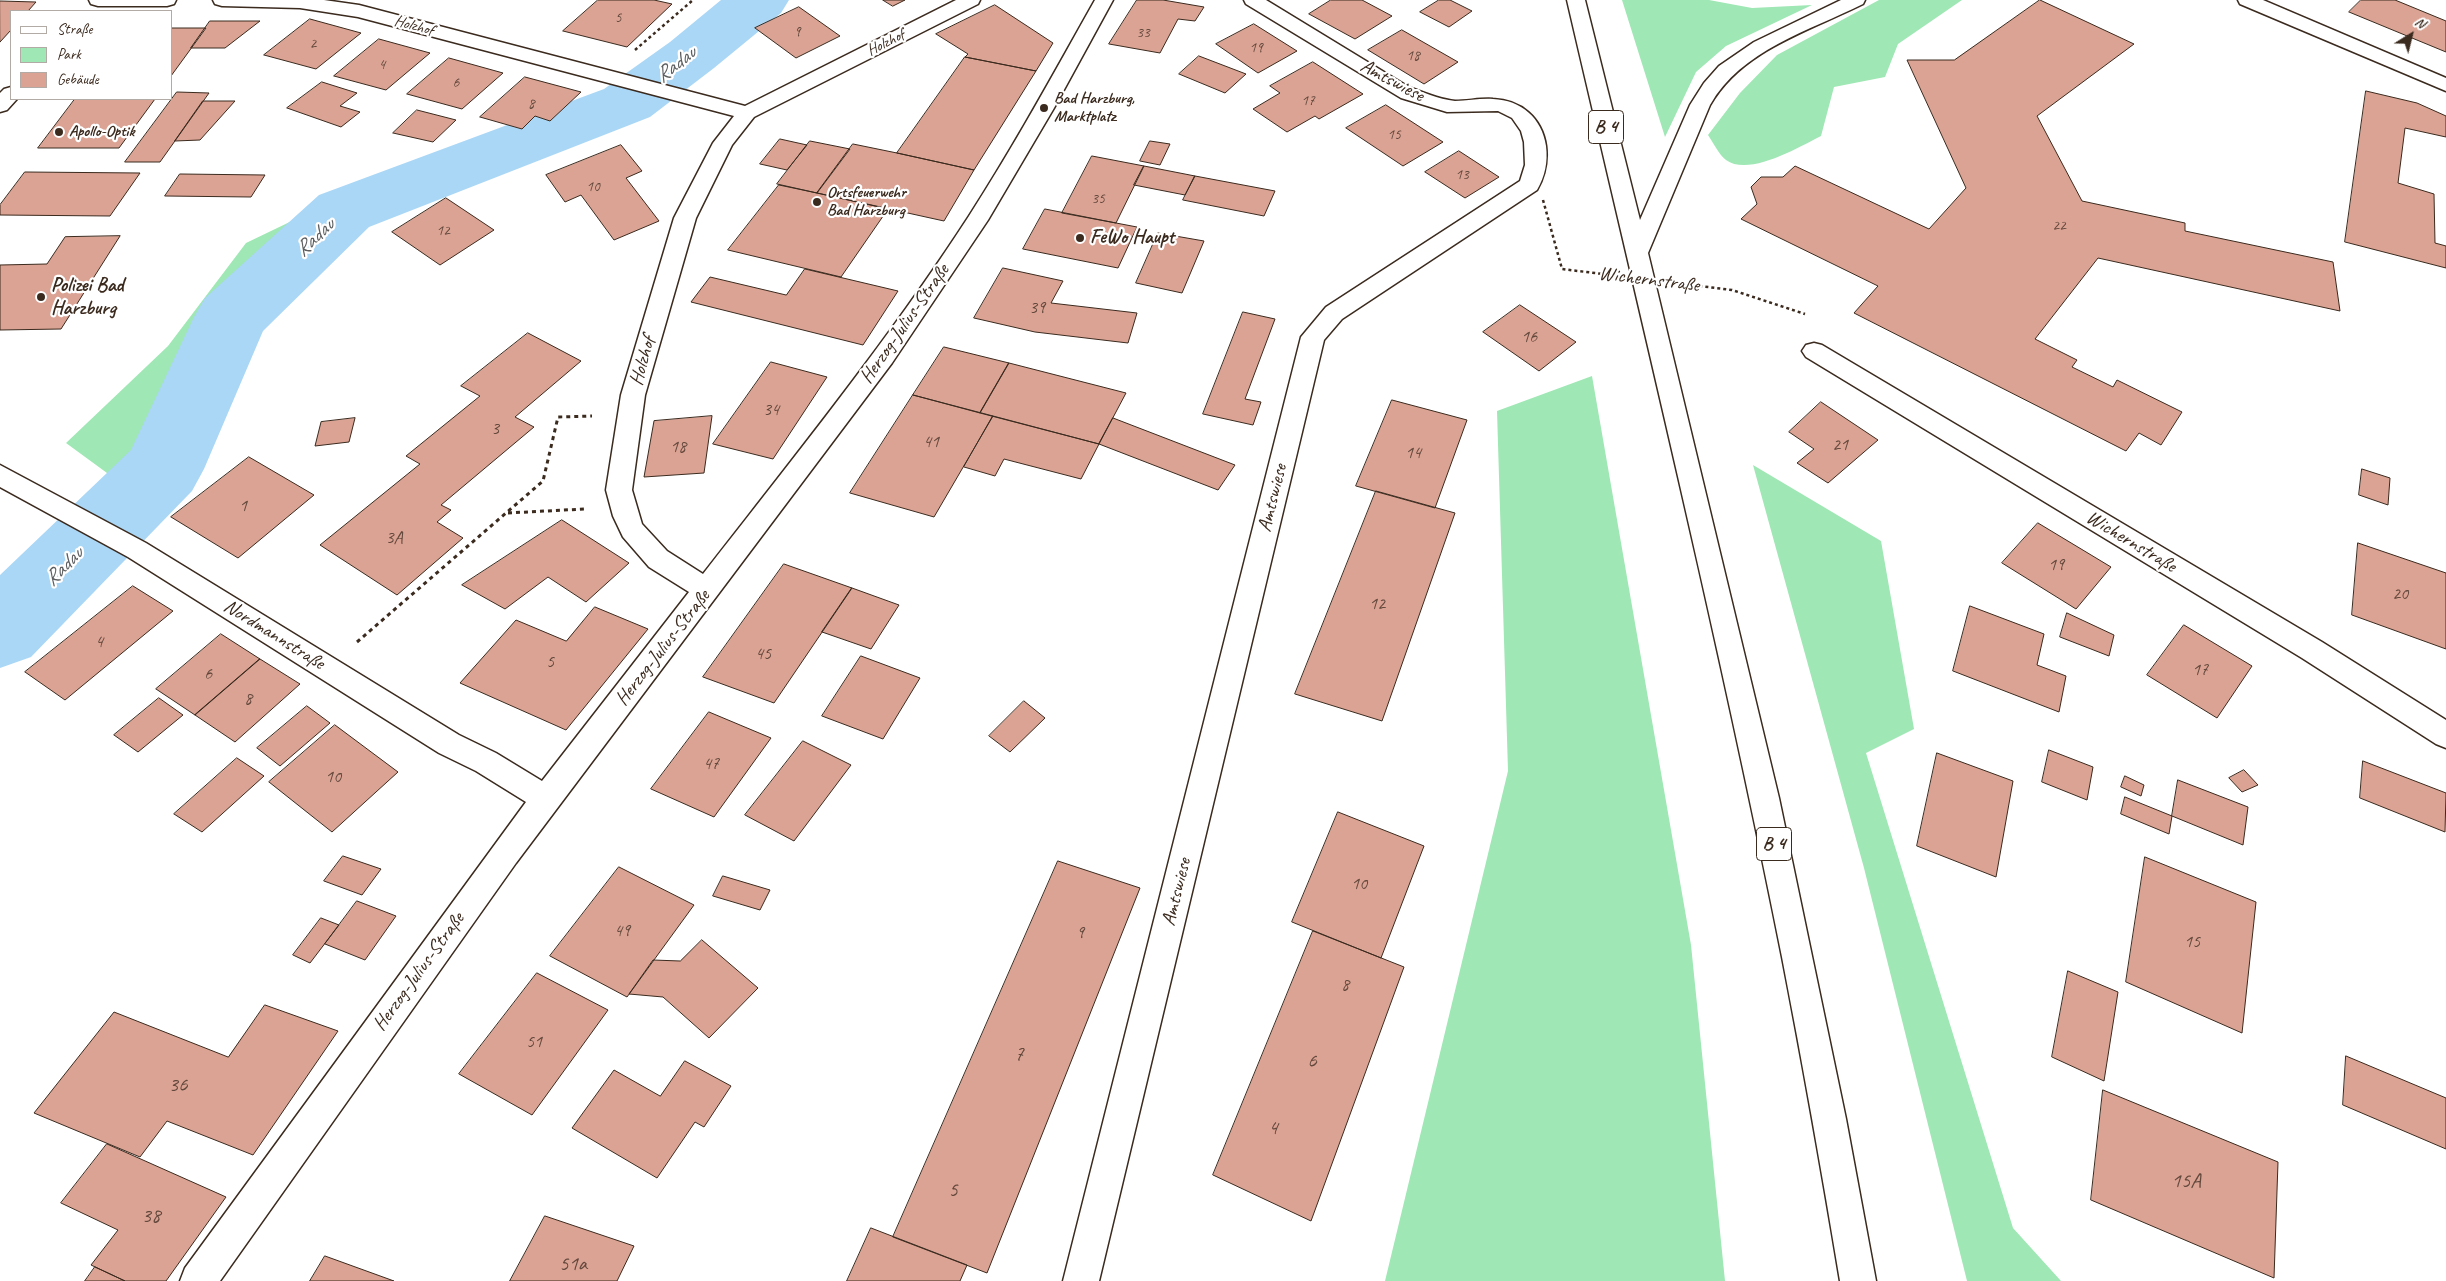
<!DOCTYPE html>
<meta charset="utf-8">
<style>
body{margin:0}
#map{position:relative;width:2446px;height:1281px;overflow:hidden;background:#fff;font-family:Caveat,sans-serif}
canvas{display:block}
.legend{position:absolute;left:10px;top:10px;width:162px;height:90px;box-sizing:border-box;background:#fff;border:1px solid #b1aaa5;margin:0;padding:6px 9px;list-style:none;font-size:15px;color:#3b2a1e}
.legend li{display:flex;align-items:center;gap:10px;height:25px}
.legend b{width:25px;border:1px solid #b1aaa5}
.north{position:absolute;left:2386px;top:10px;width:50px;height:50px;-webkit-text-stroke:4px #fff;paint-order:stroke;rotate:36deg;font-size:14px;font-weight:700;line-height:20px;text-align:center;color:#3b2a1e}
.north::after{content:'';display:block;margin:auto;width:18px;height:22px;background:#3b2a1e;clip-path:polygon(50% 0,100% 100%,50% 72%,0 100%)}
</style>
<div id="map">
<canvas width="2446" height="1281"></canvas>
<ul class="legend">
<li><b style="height:6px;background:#fff"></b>Straße</li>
<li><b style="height:14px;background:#9fe7b4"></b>Park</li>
<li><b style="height:14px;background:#dba394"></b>Gebäude</li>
</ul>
<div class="north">N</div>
</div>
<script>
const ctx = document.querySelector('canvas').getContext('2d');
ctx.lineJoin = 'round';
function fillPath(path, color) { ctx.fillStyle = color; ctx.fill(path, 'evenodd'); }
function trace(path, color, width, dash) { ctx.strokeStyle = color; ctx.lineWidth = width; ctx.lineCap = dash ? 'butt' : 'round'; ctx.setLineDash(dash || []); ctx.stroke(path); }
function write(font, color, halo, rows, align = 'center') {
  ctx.font = font + ' Caveat,sans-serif'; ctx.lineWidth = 4.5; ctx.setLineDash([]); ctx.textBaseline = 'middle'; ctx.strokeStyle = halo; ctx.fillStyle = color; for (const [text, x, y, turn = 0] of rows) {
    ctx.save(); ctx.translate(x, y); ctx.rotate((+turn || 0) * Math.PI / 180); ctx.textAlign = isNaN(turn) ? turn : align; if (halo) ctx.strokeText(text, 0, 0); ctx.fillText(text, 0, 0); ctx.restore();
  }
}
const green = new Path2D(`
 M731,0H785L703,69L654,55Z
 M1622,0H1709L1752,8L1812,5L1726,46L1696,72L1665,137Z
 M1879,0H1962L1898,44L1885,77L1834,87L1821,136C1799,147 1749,177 1726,160C1719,155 1713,142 1708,135L1740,93L1777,55Z
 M604,100L643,109L447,181L384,212L257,333L182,466L148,503L66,443L168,346L246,243L400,169L553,125Z
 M1592,376L1691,945L1725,1281H1385L1508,771L1497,411Z
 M1753,465L1881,541L1914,729L1866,753L2013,1228L2061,1281H1967L1864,868Z`);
const river = new Path2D(`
 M721,0H789L781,13L714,68L650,117L369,227L263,331L204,469L192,491L31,657L0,668V575L131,450L194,317L205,298L319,195L604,89L670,42Z`);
const building = new Path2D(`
 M598,0H654L672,4L627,47L563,31Z
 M883,0H905L893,6Z
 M1137,0H1163L1204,7L1195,21L1178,19L1160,53L1109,44Z
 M1331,0H1362L1392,16L1355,39L1309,14Z
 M1439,0H1450L1472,11L1449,27L1420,12Z
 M2040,0L2134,44L2037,116L2082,201L2185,223V231L2333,262L2340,311L2098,258L2035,339L2077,360L2072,367L2113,387L2117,380L2182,412L2161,445L2139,433L2126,451L1854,313L1878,286L1741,219L1757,204L1751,187L1761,177H1783L1795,166L1929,229L1966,188L1907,60H1954Z
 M2361,0H2395L2446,21V52L2349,12Z
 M0,1L36,2L28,11H11V30L0,42Z
 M995,5L1053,43L1036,71L965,57L968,54L936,34Z
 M799,7L840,36L796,58L755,28Z
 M310,19L361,33L316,69L264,55Z
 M210,21H260L225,48H191Z
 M1254,24L1297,51L1258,73L1216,44Z
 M171,28H206L171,76Z
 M1402,30L1458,62L1424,84L1368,50Z
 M379,39L430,53L386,90L334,76Z
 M1199,56L1246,74L1225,93L1179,74Z
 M965,57L1036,71L974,170L897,153Z
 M449,58L503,73L462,109L407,94Z
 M1313,62L1363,94L1319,119L1315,116L1287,132L1253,109L1280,93L1270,86Z
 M525,77L581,92L550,121L535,116L522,129L480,117Z
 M322,82L357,93L340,106L360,112L341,127L287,108Z
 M2366,91L2417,103L2446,116V137L2405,128L2398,183L2434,194L2435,243L2446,246V268L2345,242Z
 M177,92L209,93L160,162H125Z
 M75,99H155L119,148H38Z
 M203,101H235L200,140L175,141Z
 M1386,105L1443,142L1403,166L1346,128Z
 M417,110L456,120L433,142L393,133Z
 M780,139L807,145L787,170L760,164Z
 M810,141L850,149L817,193L777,184Z
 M1150,141L1170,144L1160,165L1140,161Z
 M853,144L897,153L974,170L944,221L817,193Z
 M621,145L642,171L626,178L659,221L614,240L581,195L565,202L546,175Z
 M1459,151L1499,177L1465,198L1425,172Z
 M1092,156L1144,166L1116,223L1062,213Z
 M1144,166L1195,176L1185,195L1134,185Z
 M25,172L140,173L110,216L0,215V205Z
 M180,174L265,175L251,197L165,196Z
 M1195,176L1275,191L1264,216L1183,200Z
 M779,185L817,193L888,209L841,277L728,250Z
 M446,198L494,230L440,265L392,232Z
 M1045,209L1116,223L1137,227L1118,268L1023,249Z
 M1158,233L1204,241L1182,293L1136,283Z
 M120,236L61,329L0,330V265L47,264L65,237Z
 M1003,268L1063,281L1051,303L1137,313L1128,343L1035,332L974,318Z
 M805,269L898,291L863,345L691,302L710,277L786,295Z
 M1520,305L1576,342L1539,371L1483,332Z
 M1243,312L1275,319L1245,399L1261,402L1253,425L1203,414Z
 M528,333L581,361L515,417L534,427L441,505L451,510L437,522L463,538L397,595L320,545L420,464L406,456L480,396L461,386Z
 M944,347L1009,363L980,413L913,395Z
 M771,362L827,377L773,459L713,444Z
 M1009,363L1126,393L1099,444L980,413Z
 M913,395L993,416L934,517L850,493Z
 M1392,400L1467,420L1435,508L1356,486Z
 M1821,402L1878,440L1828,483L1797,463L1814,449L1789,432Z
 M712,416L704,473L644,477L654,421Z
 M993,416L1099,444L1081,479L1004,459L995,476L964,467Z
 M355,418L349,442L315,446L321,422Z
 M1113,418L1235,465L1218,490L1099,444Z
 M249,457L314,495L238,558L171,517Z
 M2362,469L2390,478L2388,505L2359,495Z
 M1376,491L1455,513L1382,721L1295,694Z
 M562,520L629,563L586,602L548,577L505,609L462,585Z
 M2038,523L2111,567L2076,609L2002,563Z
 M2358,543L2446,573V649L2352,615Z
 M784,564L852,588L774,703L703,677Z
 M133,586L173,611L65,700L25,672Z
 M852,588L899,605L871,649L822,632Z
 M1970,606L2044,634L2037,665L2066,676L2059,712L1953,671Z
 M595,607L648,629L566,730L460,683L516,620L566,641Z
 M2067,613L2114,635L2109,656L2060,637Z
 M2184,625L2252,666L2217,718L2147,675Z
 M221,634L260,659L195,715L156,689Z
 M861,656L920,678L883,739L822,716Z
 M260,659L300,684L235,742L195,715Z
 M159,698L183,715L138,752L114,735Z
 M1024,701L1045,718L1010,752L989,736Z
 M307,706L330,723L280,766L257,748Z
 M709,712L771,738L714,817L651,789Z
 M335,725L398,772L332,832L269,782Z
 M803,741L851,765L794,841L745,815Z
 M2049,750L2093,767L2087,800L2042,782Z
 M1937,753L2013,781L1996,877L1917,846Z
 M237,758L264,776L202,832L174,814Z
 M2363,761L2446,793L2445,832L2360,798Z
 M2244,770L2258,785L2242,792L2229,778Z
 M2125,776L2144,785L2141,796L2121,787Z
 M2178,780L2248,807L2243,845L2172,816Z
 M2125,797L2172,816L2169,834L2121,814Z
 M1338,812L1424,846L1381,958L1292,922Z
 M343,856L381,869L362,895L324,881Z
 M2145,857L2256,902L2242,1033L2126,982Z
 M1058,861L1140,888L987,1273L893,1237Z
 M619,867L694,905L627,997L550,956Z
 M723,876L770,890L760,910L713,896Z
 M357,901L396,916L365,960L325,944Z
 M321,918L339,925L310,963L293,955Z
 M1313,931L1404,967L1311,1221L1213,1175Z
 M702,940L758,988L709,1038L663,997L629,994L653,960L680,961Z
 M2068,971L2118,992L2104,1081L2052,1057Z
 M537,973L608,1010L532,1115L459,1074Z
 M265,1005L338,1031L253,1155L167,1121L140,1157L34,1113L114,1012L228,1057Z
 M2346,1056L2446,1098V1149L2343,1105Z
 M685,1061L731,1086L704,1127L695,1122L657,1178L572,1128L614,1070L660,1096Z
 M2103,1090L2278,1162L2274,1278L2091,1200Z
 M107,1144L226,1197L166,1281H125L91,1265L118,1230L61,1203Z
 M545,1216L634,1246L617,1281H510Z
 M871,1228L967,1265L960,1281H847Z
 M325,1256L394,1281H310Z
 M95,1267L125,1281H85Z`);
const pathFar1 = new Path2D(`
 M635,50L693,0`);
const path = new Path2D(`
 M508,513L584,509
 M357,642L543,481L558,417L592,416`);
const minor = new Path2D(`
 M89,0H176L174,4L167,6H98L91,4Z
 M213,0H324L359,5L745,106L956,0H980L978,4L754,117L732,145L696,218L645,395L632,490L642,524L667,551L703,574C794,457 888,341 969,216C1014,146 1054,73 1095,0H1113L1054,108L988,220L892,363L516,863L220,1281H180L185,1268L526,802L476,771L439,753L128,557L0,487V465L146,543L459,735L496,753L542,781L689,592L649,567L623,537L613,516L606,490L621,395L674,218L713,143L734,116L358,17L300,8L222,6L215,4Z
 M1244,0H1266L1407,86C1422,92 1438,99 1455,101C1468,101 1481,98 1493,99C1521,100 1542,118 1546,146C1548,162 1545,176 1537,190L1342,319L1324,340L1099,1281H1063L1301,337L1326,307L1520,181L1525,165L1524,142L1521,131L1512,118L1498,111L1447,112L1401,98L1246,4Z
 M11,87V99H17L7,110L0,112V93L4,89Z
 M1814,343L1822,345L2322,642L2446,720V748L2436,744L2302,658L1806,357L1802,351L1806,345Z`);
const major = new Path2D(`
 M2238,0H2263L2446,78V91L2240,4Z`);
const highway = new Path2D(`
 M1567,0H1585L1640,220L1690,105L1704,83L1719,66L1754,42L1841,0H1865L1863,4C1809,31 1741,50 1710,105L1648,253L1779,798L1846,1119L1876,1281H1840C1822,1173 1803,1065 1782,957C1718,636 1641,318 1567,0Z`);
const pathBridge = new Path2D(`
 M1543,200L1562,269L1732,290L1805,314`);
const markers = [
 [1044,108,5,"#3b2a1e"],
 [59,132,5,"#3b2a1e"],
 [817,202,5,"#3b2a1e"],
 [1080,238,5,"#3b2a1e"],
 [41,297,5,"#3b2a1e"]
];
const farNumbernames = [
 ["5",618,18],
 ["9",797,32],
 ["33",1143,33],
 ["2",313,44],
 ["19",1256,48],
 ["18",1413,56],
 ["4",382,65],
 ["6",456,83],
 ["17",1308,101],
 ["8",531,104],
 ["15",1394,135],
 ["13",1462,175],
 ["10",593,187],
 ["35",1098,199],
 ["22",2059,226],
 ["12",443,231]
];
const farStreetnames = [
 ["Holzhof",414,26,15],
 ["Holzhof",886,43,-27]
];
const farPoinames = [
 ["Bad Harzburg,",1054,99],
 ["Marktplatz",1054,117],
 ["Apollo-Optik",69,132],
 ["Ortsfeuerwehr",827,193],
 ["Bad Harzburg",827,211]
];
const numberNames = [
 ["39",1037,308],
 ["16",1529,337],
 ["34",771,410],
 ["3",495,429],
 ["41",931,442],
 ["21",1840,445],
 ["18",678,447],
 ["14",1413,453],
 ["1",243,506],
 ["3A",394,538],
 ["19",2056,565],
 ["20",2400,594],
 ["12",1377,604],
 ["4",99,642],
 ["45",763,654],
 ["5",550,662],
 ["17",2200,670],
 ["6",208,674],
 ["8",248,699],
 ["47",711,764],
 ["10",333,777],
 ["10",1359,884],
 ["49",622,931],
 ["9",1080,933],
 ["15",2192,942],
 ["8",1345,985],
 ["51",534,1042]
];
const shields = [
 [1606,127,35],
 [1774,844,35]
];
const shieldNames = [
 ["B 4",1606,127],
 ["B 4",1774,844]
];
const streetNames = [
 ["Amtswiese",1392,81,28],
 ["Wichernstraße",1649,280,7],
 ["Herzog-Julius-Straße",905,324,-55],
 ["Holzhof",643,361,-74],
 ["Amtswiese",1273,498,-76],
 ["Wichernstraße",2131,542,31],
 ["Nordmannstraße",274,635,32],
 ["Herzog-Julius-Straße",663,648,-52],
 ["Amtswiese",1177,892,-76],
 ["Herzog-Julius-Straße",419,972,-54]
];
const poiNames = [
 ["FeWo Haupt",1090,238],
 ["Polizei Bad",51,286],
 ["Harzburg",51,309]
];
const waterNames = [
 ["Radau",676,65,-38],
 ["Radau",315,238,-43],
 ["Radau",64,567,-45]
];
const nearNumbernames = [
 ["7",1019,1054],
 ["6",1312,1061],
 ["36",178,1085],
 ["4",1273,1128],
 ["15A",2186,1181],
 ["5",953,1190],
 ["38",151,1216],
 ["51a",573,1264]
];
fillPath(green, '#9fe7b4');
fillPath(river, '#aad7f6');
fillPath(building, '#dba394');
trace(building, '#3b2a1e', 1);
trace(minor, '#3b2a1e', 3);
trace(major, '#3b2a1e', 3);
trace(highway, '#3b2a1e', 3);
trace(pathFar1, '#3b2a1e', 2.5, [3, 3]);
trace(path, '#3b2a1e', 3, [4, 4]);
fillPath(minor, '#fff');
fillPath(major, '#fff');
fillPath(highway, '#fff');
trace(pathBridge, '#3b2a1e', 2.5, [3, 3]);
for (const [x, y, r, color] of markers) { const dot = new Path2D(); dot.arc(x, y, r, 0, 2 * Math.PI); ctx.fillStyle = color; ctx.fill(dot); trace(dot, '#fff', 2); }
write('15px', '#63483c', null, farNumbernames);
write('16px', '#3b2a1e', '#fff', farStreetnames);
write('bold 16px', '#3b2a1e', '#fff', farPoinames, 'left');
write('18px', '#63483c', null, numberNames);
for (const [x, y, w] of shields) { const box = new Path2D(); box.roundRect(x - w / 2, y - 16.5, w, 33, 4); ctx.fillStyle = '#fff'; ctx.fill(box); trace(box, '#3b2a1e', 1); }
write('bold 19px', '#3b2a1e', null, shieldNames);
write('20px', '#3b2a1e', '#fff', streetNames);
write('bold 20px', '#3b2a1e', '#fff', poiNames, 'left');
write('italic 21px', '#5c5e5f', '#fff', waterNames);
write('21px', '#63483c', null, nearNumbernames);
</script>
